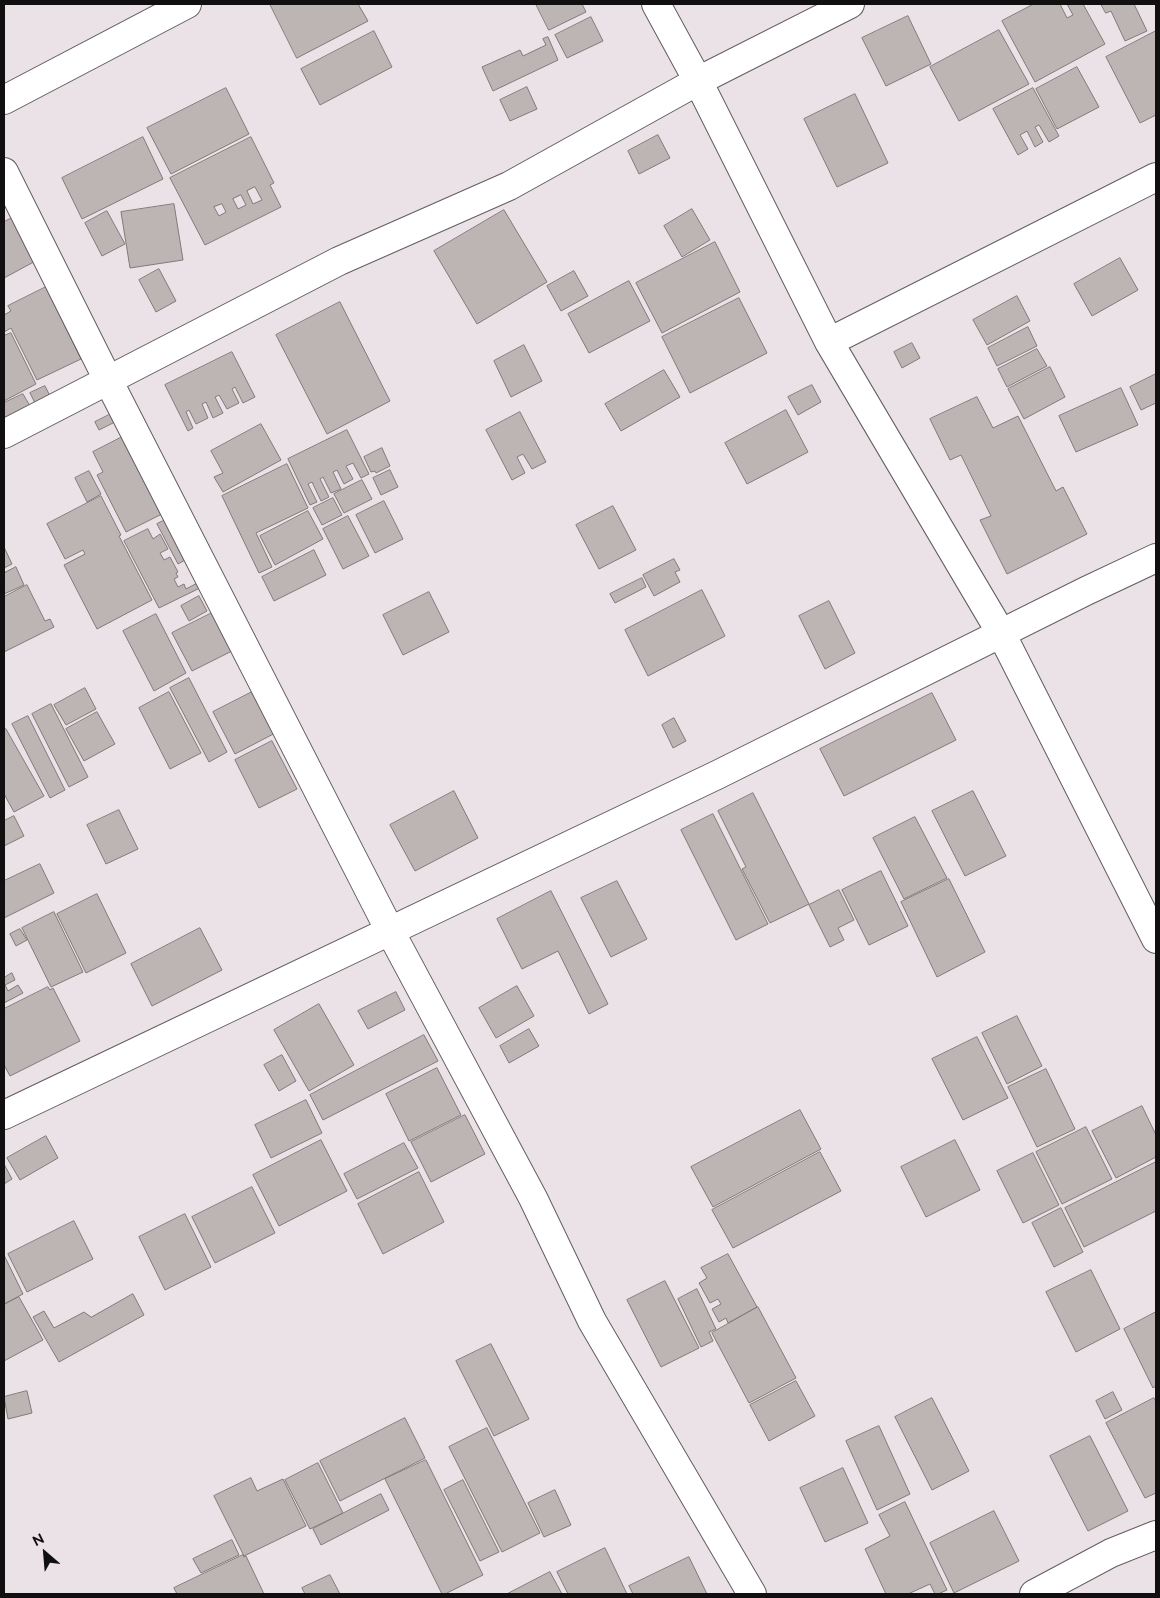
<!DOCTYPE html>
<style>
body{margin:0}
#map{position:relative;width:1160px;height:1598px;overflow:hidden;background:#eae2e7;font-family:Raleway,sans-serif}
canvas{display:block}
.frame{position:absolute;inset:0;border:5px solid #120f11;pointer-events:none}
.north{position:absolute;left:20px;top:1528px;width:50px;height:50px;-webkit-text-stroke:4px #eae2e7;paint-order:stroke;rotate:333deg;font-size:14px;font-weight:700;line-height:20px;text-align:center;color:#120f11}
.north::after{content:'';display:block;margin:auto;width:18px;height:22px;background:#120f11;clip-path:polygon(50% 0,100% 100%,50% 72%,0 100%)}
</style>
<div id="map">
<canvas width="1160" height="1598"></canvas>
<div class="frame"></div>
<div class="north">N</div>
</div>
<script>
const ctx = document.querySelector('canvas').getContext('2d');
ctx.lineJoin = 'round';
function fillPath(path, color) { ctx.fillStyle = color; ctx.fill(path, 'evenodd'); }
function trace(path, color, width, dash) { ctx.strokeStyle = color; ctx.lineWidth = width; ctx.lineCap = dash ? 'butt' : 'round'; ctx.setLineDash(dash || []); ctx.stroke(path); }
const building = new Path2D(`
 M270,4H358L368,21L297,58Z
 M536,4H582L586,12L549,30Z
 M1034,4H1060L1067,18L1073,15L1067,4H1083L1105,44L1035,82L1002,21Z
 M1101,4H1134L1147,31L1125,41L1111,11L1106,13Z
 M908,16L931,64L886,86L862,38Z
 M591,17L603,41L567,58L555,35Z
 M999,30L1029,84L959,121L930,67Z
 M374,31L392,67L320,105L301,69Z
 M1156,31V115L1140,123L1106,57Z
 M548,37L558,60L493,91L482,67L520,50L523,56L546,45L543,39Z
 M1077,67L1099,107L1057,129L1036,89Z
 M527,87L537,109L510,121L500,100Z
 M226,88L249,134L171,174L147,128Z
 M1033,88L1059,136L1049,142L1039,125L1035,127L1043,142L1035,147L1027,131L1020,135L1028,149L1018,155L993,109Z
 M855,94L888,163L837,187L804,119Z
 M658,135L670,158L639,174L628,151Z
 M143,137L163,179L82,219L62,178Z
 M251,137L274,183L270,185L281,207L205,245L170,178ZM255,187L262,200L253,204L247,191ZM241,195L246,205L238,209L233,199ZM222,204L226,212L219,216L214,207Z
 M174,204L183,260L130,268L121,212Z
 M692,209L710,240L682,257L664,226Z
 M504,210L547,282L477,324L434,251Z
 M107,211L125,244L102,256L85,223Z
 M20,214L43,257L4,278V222Z
 M715,242L740,292L662,333L636,283Z
 M1120,258L1138,290L1092,316L1074,284Z
 M159,269L176,301L156,312L139,280Z
 M574,271L588,296L561,311L547,286Z
 M629,281L650,321L589,353L568,314Z
 M46,287L81,359L37,380L11,328L4,332V315L11,311L8,306Z
 M1017,296L1030,321L987,345L973,320Z
 M739,298L767,353L690,393L662,337Z
 M340,302L390,401L327,434L276,335Z
 M1028,327L1037,346L997,366L988,348Z
 M11,333L36,384L4,401V336Z
 M912,343L920,358L902,368L894,352Z
 M524,345L542,381L511,397L494,361Z
 M1037,349L1047,366L1007,387L998,369Z
 M232,352L255,397L243,403L235,387L232,389L239,403L227,409L219,395L215,397L223,413L213,418L206,402L202,404L208,418L196,424L189,410L186,412L193,428L188,431L165,385Z
 M1050,367L1065,397L1024,419L1008,389Z
 M664,370L680,397L621,431L605,404Z
 M1156,374V403L1141,410L1130,387Z
 M812,385L821,402L798,415L788,397Z
 M45,386L50,396L35,403L30,393Z
 M1121,388L1138,425L1076,452L1059,416Z
 M23,394L30,406L6,418L4,415V403Z
 M977,397L993,428L1018,416L1056,491L1063,487L1087,534L1007,574L980,520L991,516L961,455L950,460L930,419Z
 M121,409L125,417L99,430L95,422Z
 M786,410L808,452L747,484L725,443Z
 M520,412L546,462L532,469L523,454L517,457L525,473L512,480L486,430Z
 M261,424L281,460L223,492L214,477L223,473L211,451Z
 M347,430L369,474L361,478L353,463L346,466L353,479L344,484L337,470L333,472L341,489L331,493L323,477L320,479L329,497L321,501L312,482L308,484L317,502L310,505L288,459Z
 M132,432L170,510L126,532L97,475L103,472L93,452Z
 M382,448L390,466L376,473L375,471L371,472L364,457Z
 M287,464L308,508L256,533L272,567L259,573L222,496Z
 M390,470L398,487L381,495L373,478Z
 M89,471L101,494L87,502L75,478Z
 M362,480L372,499L344,513L334,494Z
 M101,496L121,535L119,536L152,600L97,629L64,565L85,554L83,550L65,559L47,524Z
 M333,498L342,515L322,525L313,508Z
 M384,501L403,539L375,553L356,515Z
 M613,506L636,550L599,569L576,525Z
 M308,511L323,539L275,565L260,536Z
 M174,516L194,555L178,564L157,524Z
 M348,516L369,556L343,569L323,529Z
 M148,529L153,539L160,534L168,549L160,553L164,560L170,557L178,572L176,573L178,577L174,579L178,587L184,584L186,589L201,581L204,586L159,608L124,541Z
 M4,547L12,564L4,568Z
 M314,550L326,575L274,601L262,577Z
 M674,559L680,570L675,572L680,582L654,596L643,575Z
 M16,567L24,585L4,594V570L5,572Z
 M642,578L646,587L615,603L610,594Z
 M27,585L45,621L50,619L54,627L4,652V597Z
 M702,590L725,636L648,676L625,630Z
 M429,592L449,632L403,655L383,615Z
 M199,596L207,611L189,621L181,606Z
 M829,601L855,653L825,669L799,616Z
 M216,611L232,651L192,671L172,633Z
 M156,614L186,673L154,691L123,631Z
 M189,678L227,752L209,762L170,688Z
 M85,688L96,709L66,725L54,705Z
 M256,690L283,729L235,754L213,712Z
 M169,692L201,753L170,769L139,708Z
 M932,693L956,740L844,796L820,749Z
 M51,704L88,777L69,787L32,714Z
 M97,712L115,744L84,761L66,729Z
 M28,716L65,790L50,798L12,724Z
 M674,718L686,741L673,748L662,725Z
 M6,729L44,796L14,812L4,794V730Z
 M272,741L297,789L259,808L235,760Z
 M454,791L478,838L415,871L390,825Z
 M973,791L1006,856L965,876L932,811Z
 M753,793L809,904L770,923L742,869L746,867L718,811Z
 M119,810L138,849L106,864L87,825Z
 M713,814L768,924L736,940L681,830Z
 M14,816L24,836L4,846V821Z
 M915,817L947,878L904,899L873,838Z
 M40,864L54,893L4,918V881Z
 M881,871L908,926L869,945L842,890Z
 M949,879L985,952L937,977L901,902Z
 M617,881L647,939L611,957L581,898Z
 M839,890L854,920L838,928L844,940L830,947L809,905Z
 M551,891L608,1004L589,1014L558,951L522,969L497,919Z
 M97,894L126,953L86,973L57,914Z
 M54,912L83,972L51,987L22,928Z
 M200,928L222,970L152,1006L131,964Z
 M20,929L27,940L16,946L10,934Z
 M12,973L15,980L5,985L8,991L18,985L23,993L4,1003V978Z
 M517,986L534,1016L496,1038L479,1008Z
 M48,987L50,990L53,988L80,1041L10,1076L4,1065V1009Z
 M396,992L405,1010L368,1029L358,1011Z
 M319,1004L354,1065L309,1091L274,1030Z
 M1017,1016L1042,1066L1007,1084L982,1033Z
 M529,1029L539,1046L509,1063L500,1046Z
 M424,1035L438,1061L323,1120L310,1095Z
 M977,1037L1008,1098L963,1120L932,1059Z
 M282,1055L296,1081L279,1091L264,1065Z
 M437,1068L461,1115L409,1141L386,1094Z
 M1046,1069L1075,1129L1037,1147L1008,1087Z
 M306,1100L322,1133L271,1158L255,1125Z
 M1142,1106L1156,1135V1157L1116,1178L1092,1131Z
 M800,1110L821,1149L713,1207L691,1167Z
 M465,1115L485,1154L431,1182L411,1142Z
 M1086,1127L1112,1179L1062,1204L1036,1152Z
 M46,1136L58,1158L20,1180L7,1158Z
 M321,1140L347,1191L279,1226L253,1175Z
 M955,1140L980,1190L926,1217L901,1167Z
 M404,1143L418,1168L357,1199L344,1174Z
 M820,1152L841,1191L733,1248L712,1210Z
 M1033,1153L1059,1205L1023,1223L997,1171Z
 M1156,1162V1211L1084,1247L1065,1208Z
 M4,1164L12,1179L4,1184Z
 M419,1172L444,1222L383,1254L358,1204Z
 M252,1187L275,1233L215,1263L192,1217Z
 M1061,1208L1083,1252L1054,1267L1032,1223Z
 M185,1214L211,1267L165,1290L139,1237Z
 M74,1221L93,1259L27,1292L8,1254Z
 M728,1254L757,1307L728,1323L726,1318L719,1322L712,1309L721,1304L718,1299L710,1303L699,1283L707,1278L701,1268Z
 M4,1255L23,1294L4,1304Z
 M1091,1270L1120,1329L1076,1352L1046,1292Z
 M665,1281L699,1348L661,1367L627,1300Z
 M697,1289L716,1329L709,1332L713,1341L701,1347L678,1299Z
 M133,1294L144,1315L59,1362L33,1317L44,1311L54,1328L84,1312L91,1317Z
 M19,1297L43,1340L4,1361V1305Z
 M758,1307L796,1378L749,1403L712,1333Z
 M1156,1312V1386L1153,1388L1124,1329Z
 M491,1344L529,1419L494,1436L456,1361Z
 M796,1381L815,1416L769,1441L750,1405Z
 M27,1391L32,1413L8,1419L4,1397Z
 M1113,1392L1122,1410L1105,1419L1096,1401Z
 M932,1398L969,1471L932,1490L895,1417Z
 M1154,1398L1156,1402V1493L1145,1498L1106,1423Z
 M405,1418L425,1458L340,1501L320,1461Z
 M879,1426L910,1494L877,1510L846,1441Z
 M487,1428L540,1533L502,1552L449,1447Z
 M1090,1436L1128,1511L1088,1531L1050,1456Z
 M426,1460L483,1575L445,1594H442L385,1479Z
 M318,1463L343,1513L310,1529L285,1480Z
 M843,1468L868,1523L825,1542L800,1488Z
 M251,1478L257,1491L283,1479L306,1526L244,1556L214,1496Z
 M463,1480L499,1552L480,1561L444,1490Z
 M555,1490L571,1525L544,1537L528,1503Z
 M381,1494L389,1510L321,1545L313,1529Z
 M905,1502L947,1590L938,1594H935L930,1584L908,1594H886L865,1549L890,1536L879,1515Z
 M994,1511L1019,1561L954,1593L930,1543Z
 M232,1540L239,1555L201,1573L193,1559Z
 M605,1548L627,1594H568L557,1572Z
 M243,1555L244,1557L246,1556L264,1594H177L174,1588Z
 M689,1557L707,1594H633L629,1586Z
 M550,1572L562,1594H507Z
 M330,1575L340,1594H305L302,1588Z`);
const minor = new Path2D(`
 M656,4L698,81L829,342L1001,633L1156,939
 M4,100L187,4
 M4,172L108,380L390,931L533,1198L592,1321L752,1594
 M829,342L1156,177
 M4,434L339,261L509,186L698,81L850,4
 M4,1115L717,775L1086,591L1156,558
 M1034,1594L1111,1553L1156,1535`);
fillPath(building, '#bdb4b4');
trace(building, '#82797a', 1);
trace(minor, '#635c60', 30);
trace(minor, '#fff', 28);
</script>
